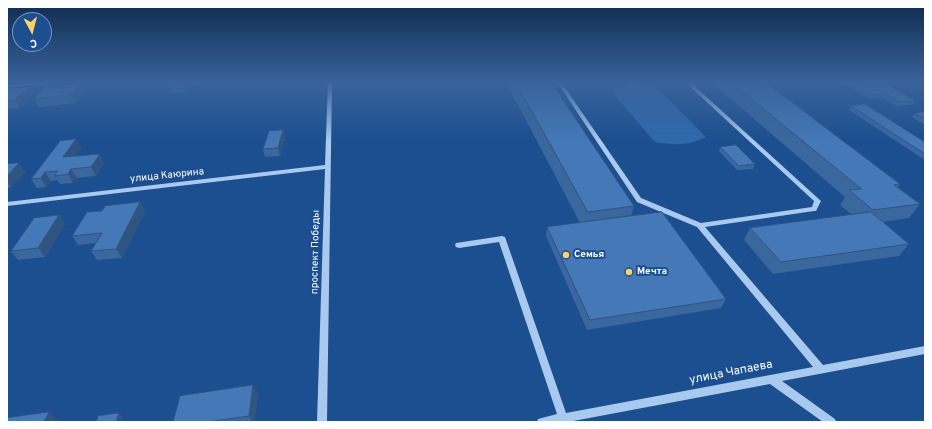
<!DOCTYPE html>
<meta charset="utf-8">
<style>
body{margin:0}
#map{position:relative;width:932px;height:429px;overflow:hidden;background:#1b4f8f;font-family:Overpass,sans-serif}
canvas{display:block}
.frame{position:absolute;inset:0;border:8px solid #fff;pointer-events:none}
.north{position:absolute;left:12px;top:12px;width:40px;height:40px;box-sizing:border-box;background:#1b4f8f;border:1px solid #7695bc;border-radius:50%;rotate:173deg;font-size:11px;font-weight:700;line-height:16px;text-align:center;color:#fff}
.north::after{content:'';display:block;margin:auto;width:14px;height:18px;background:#ffd166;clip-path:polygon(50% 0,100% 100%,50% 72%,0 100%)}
</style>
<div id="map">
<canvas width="932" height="429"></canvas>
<div class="frame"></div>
<div class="north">С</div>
</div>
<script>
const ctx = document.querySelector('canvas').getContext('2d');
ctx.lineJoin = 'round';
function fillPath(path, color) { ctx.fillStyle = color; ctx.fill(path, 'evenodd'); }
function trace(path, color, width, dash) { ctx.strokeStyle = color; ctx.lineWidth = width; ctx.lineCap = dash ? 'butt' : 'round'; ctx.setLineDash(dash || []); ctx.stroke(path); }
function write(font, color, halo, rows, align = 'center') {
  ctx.font = font + ' Overpass,sans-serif'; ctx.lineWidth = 4; ctx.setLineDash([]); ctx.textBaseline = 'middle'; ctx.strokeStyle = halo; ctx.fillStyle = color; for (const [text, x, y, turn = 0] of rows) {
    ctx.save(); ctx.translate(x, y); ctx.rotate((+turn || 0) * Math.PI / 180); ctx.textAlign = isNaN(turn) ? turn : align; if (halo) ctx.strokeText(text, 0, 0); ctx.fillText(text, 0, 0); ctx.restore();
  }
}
const green = new Path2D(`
 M634,83L655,86L706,137C689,146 673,145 655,142L610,90L616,87Z`);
const minor = new Path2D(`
 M46,82H69L67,83L7,87V85Z
 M328,82H332L327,422H317L325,169L7,206V202L325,165Z
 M557,82H561L641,198L701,223L812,207L814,201L685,82H690L821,201L816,211H814L705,227L823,365L925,346V354L782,381L835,419L836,422H823L770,384L568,422H537L538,419L557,414L499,242L459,248L456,247L455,245L456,243L502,236L505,237L566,413L813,367L697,227L637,202Z`);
const wall = new Path2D(`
 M193,82L186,92L171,93L168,85Z
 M506,82H551L634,206L631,216L726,299L721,308L587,330L546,236L547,227L580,223Z
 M711,82H765L900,184L898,187L920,204L909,218L883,222L909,244L899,256L773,274L744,240L750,228L852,215L840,205L845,197Z
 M843,82H868L915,101L912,105L896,106L883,98L869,99Z
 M29,87L34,94L20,108L7,109V88Z
 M85,92L76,103L39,107L34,99Z
 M851,106L925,142V160L849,110Z
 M925,112V125L912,117L915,113Z
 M76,139L81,148L75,156L104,163L96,176L77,178L73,183L60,184L57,180L51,181L46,187L37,188L31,179Z
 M285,139L280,156L265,157L263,149Z
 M720,147L755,164L753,169L737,170L719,151Z
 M19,163L25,172L11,187L7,188V164Z
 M140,202L145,211L122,258L97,260L91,251L96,243L78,245L72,236L102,211Z
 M65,224L45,257L18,260L11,251Z
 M253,385L258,394L254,422H173Z`);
const shadedWall = new Path2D(`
 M185,82H193L186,92L183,84Z
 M81,84L85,92L76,103L71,95Z
 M29,87L34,94L20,108L15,100Z
 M283,130L285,139L280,156L278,148Z
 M76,139L81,148L68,166L63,157Z
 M100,154L104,163L96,176L91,167Z
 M19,163L25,172L11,187L7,182V176Z
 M71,169L77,178L73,183L68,174Z
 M45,172L51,181L46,187L41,178Z
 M140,202L145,211L122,258L116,249Z
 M59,215L65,224L45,257L38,248Z
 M253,385L258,394L254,422H252L249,416Z
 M49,412L58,420L57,422H44Z
 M119,413L123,417L121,422H116Z`);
const building = new Path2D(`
 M170,82H185L183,84L168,85Z
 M516,82H551L634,206L588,212Z
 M731,82H765L900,184L894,185L920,204L873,210L849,190L861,189Z
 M851,82H868L870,83L884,82L915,101L899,102L886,94L872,95Z
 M81,84L71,95L34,99L45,87Z
 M29,87L15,100L7,101V88Z
 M865,104L925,142V154L851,106Z
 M925,112V119L915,113Z
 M283,130L278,148L263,149L269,131Z
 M76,139L63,157L100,154L91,167L71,169L68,174L54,176L58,171L45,172L41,178L31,179L60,141Z
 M736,145L755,164L739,166L720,147Z
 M19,163L7,176V164Z
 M140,202L116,249L91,251L102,233L72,236L87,212L102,211L105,206Z
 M662,212L726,299L590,320L547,227Z
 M871,212L909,244L781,262L750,228Z
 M59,215L38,248L11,251L34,218Z
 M253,385L249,416L207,422H173L180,396Z
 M49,412L44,422H7V418Z
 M119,413L116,422H96L98,416Z`);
const markers = [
 [566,255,4,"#ffd166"],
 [629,272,4,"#ffd166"]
];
const streetNames = [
 ["улица Каюрина",167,176,-6],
 ["проспект Победы",316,252,-89]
];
const poiNames = [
 ["Семья",574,255],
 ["Мечта",637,272]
];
const nearStreetnames = [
 ["улица Чапаева",731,373,-11]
];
fillPath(green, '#2e69ad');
fillPath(minor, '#a9c9ee');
fillPath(wall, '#3a679d');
fillPath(shadedWall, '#305480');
fillPath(building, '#4478b7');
trace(building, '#305480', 1);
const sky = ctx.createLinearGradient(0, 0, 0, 142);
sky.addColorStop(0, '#0f2b4f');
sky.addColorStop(0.58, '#39639b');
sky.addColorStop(1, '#39639b00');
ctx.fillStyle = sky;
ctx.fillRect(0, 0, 932, 142);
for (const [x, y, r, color] of markers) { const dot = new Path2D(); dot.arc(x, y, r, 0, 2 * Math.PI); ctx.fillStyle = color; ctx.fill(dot); trace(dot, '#1b4f8f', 1.5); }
write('10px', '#fff', '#1b4f8f', streetNames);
write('bold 10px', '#fff', '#1b4f8f', poiNames, 'left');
write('12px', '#fff', '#1b4f8f', nearStreetnames);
</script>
